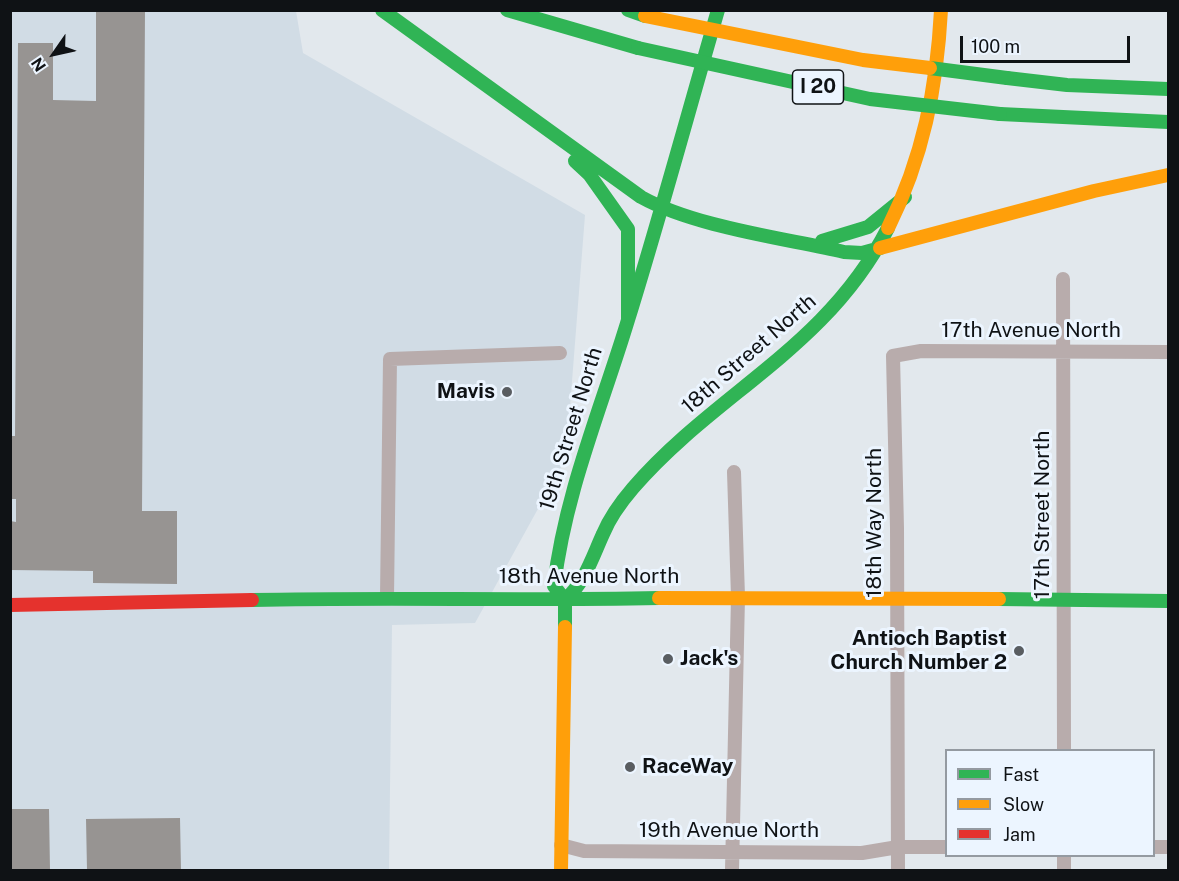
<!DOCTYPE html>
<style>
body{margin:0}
#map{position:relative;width:1179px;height:881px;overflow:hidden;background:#e2e8ed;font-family:"Public Sans",sans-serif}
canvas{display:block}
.frame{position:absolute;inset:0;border:12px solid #0f1215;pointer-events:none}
.legend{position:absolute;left:945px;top:749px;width:210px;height:108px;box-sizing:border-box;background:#ecf5ff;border:2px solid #949aa1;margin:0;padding:8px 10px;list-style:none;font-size:18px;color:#0f1215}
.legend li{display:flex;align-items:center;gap:12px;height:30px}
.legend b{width:30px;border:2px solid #949aa1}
.north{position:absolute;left:24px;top:24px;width:60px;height:60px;-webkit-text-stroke:4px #ecf5ff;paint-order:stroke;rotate:236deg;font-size:16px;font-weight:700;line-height:24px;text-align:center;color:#0f1215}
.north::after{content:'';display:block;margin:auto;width:21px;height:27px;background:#0f1215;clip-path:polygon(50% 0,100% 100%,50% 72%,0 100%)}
.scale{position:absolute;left:960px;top:36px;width:170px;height:27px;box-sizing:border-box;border:3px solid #0f1215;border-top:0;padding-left:8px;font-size:18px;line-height:21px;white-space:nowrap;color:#0f1215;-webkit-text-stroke:4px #ecf5ff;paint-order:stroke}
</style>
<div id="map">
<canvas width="1179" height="881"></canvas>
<div class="frame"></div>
<ul class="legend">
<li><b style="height:8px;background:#30b455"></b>Fast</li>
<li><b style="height:8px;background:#ff9f0a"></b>Slow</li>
<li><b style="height:8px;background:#e5322d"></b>Jam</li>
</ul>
<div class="north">N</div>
<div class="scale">100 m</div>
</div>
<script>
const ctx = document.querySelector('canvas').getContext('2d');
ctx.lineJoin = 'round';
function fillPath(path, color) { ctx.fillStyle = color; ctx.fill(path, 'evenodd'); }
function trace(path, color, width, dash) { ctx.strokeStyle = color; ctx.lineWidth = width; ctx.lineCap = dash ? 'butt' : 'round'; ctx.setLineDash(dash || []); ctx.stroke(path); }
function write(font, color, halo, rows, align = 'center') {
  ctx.font = font + ' "Public Sans",sans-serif'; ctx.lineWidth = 6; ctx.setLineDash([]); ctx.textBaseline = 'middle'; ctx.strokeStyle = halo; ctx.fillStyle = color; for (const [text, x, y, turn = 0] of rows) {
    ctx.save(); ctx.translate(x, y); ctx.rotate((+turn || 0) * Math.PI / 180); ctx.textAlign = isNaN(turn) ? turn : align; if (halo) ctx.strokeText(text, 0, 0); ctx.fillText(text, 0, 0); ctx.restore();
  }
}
const built = new Path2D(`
 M11,11H296L303,53L585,215L566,458L475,623L392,625L389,870H11Z`);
const building = new Path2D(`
 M96,10H145L142,511H177V584L93,583V571L10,570V521L16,522V499H10V436H15L18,43H53V100L96,101Z
 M10,809H49L50,870H10Z
 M180,818L181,870H87L86,819Z`);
const street = new Path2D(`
 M1063,279L1064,750
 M387,597L390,359L560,353
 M561,845L584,851L862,853L898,847H946
 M1154,847H1168
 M732,870L738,597L734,472
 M898,870L897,528L893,356L921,351L1168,352
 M1064,870V856`);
const fast = new Path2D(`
 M382,10L641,197C695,227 783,238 844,252L862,253L880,248
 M507,10L638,48
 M628,10L645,16
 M1007,78L1067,85L1168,89
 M1000,114L1168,122
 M575,161L589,174L628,229V319
 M822,241L868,227L905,197
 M999,599L1168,601
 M252,600C388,597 523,601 659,598
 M565,600C585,582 592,558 603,534C610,517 621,502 633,488C716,392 827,348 888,228
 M565,627V600L554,586C565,493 601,409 628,320C660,217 688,113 718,10`);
const slow = new Path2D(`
 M888,228C923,158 937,87 941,10
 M880,248L1094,191L1168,175
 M659,598L999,599
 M561,870L565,627`);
const jam = new Path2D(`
 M10,605L252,600`);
const fastBridge = new Path2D(`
 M638,48L870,99L1000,114
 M930,68L1007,78`);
const slowBridge = new Path2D(`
 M645,16L863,60L930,68`);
const markers = [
 [507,392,6,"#595d61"],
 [1019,651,6,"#595d61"],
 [668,659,6,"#595d61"],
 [630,767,6,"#595d61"]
];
const shields = [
 [818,87,51]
];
const shieldNames = [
 ["I 20",818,87]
];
const streetNames = [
 ["17th Avenue North",1031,331],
 ["18th Street North",749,354,-41],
 ["19th Street North",571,429,-73],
 ["17th Street North",1043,515,-90],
 ["18th Way North",875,523,-90],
 ["18th Avenue North",589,577],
 ["19th Avenue North",729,831]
];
const poiNames = [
 ["Mavis",495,392],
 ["Antioch Baptist",1007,639],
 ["Church Number 2",1007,663],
 ["Jack's",680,659,"left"],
 ["RaceWay",642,767,"left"]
];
fillPath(built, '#d1dce5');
fillPath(building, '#979492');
trace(street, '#b8acac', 14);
trace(fast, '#30b455', 14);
trace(slow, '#ff9f0a', 14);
trace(jam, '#e5322d', 14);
trace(fastBridge, '#30b455', 14);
trace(slowBridge, '#ff9f0a', 14);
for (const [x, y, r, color] of markers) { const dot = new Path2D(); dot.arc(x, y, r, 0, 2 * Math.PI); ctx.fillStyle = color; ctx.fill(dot); trace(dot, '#ecf5ff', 2); }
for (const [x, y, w] of shields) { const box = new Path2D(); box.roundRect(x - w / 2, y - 17, w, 34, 4.5); ctx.fillStyle = '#ecf5ff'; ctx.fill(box); trace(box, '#0f1215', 1.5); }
write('bold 20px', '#0f1215', null, shieldNames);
write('21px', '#0f1215', '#ecf5ff', streetNames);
write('bold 21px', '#0f1215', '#ecf5ff', poiNames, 'right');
</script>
